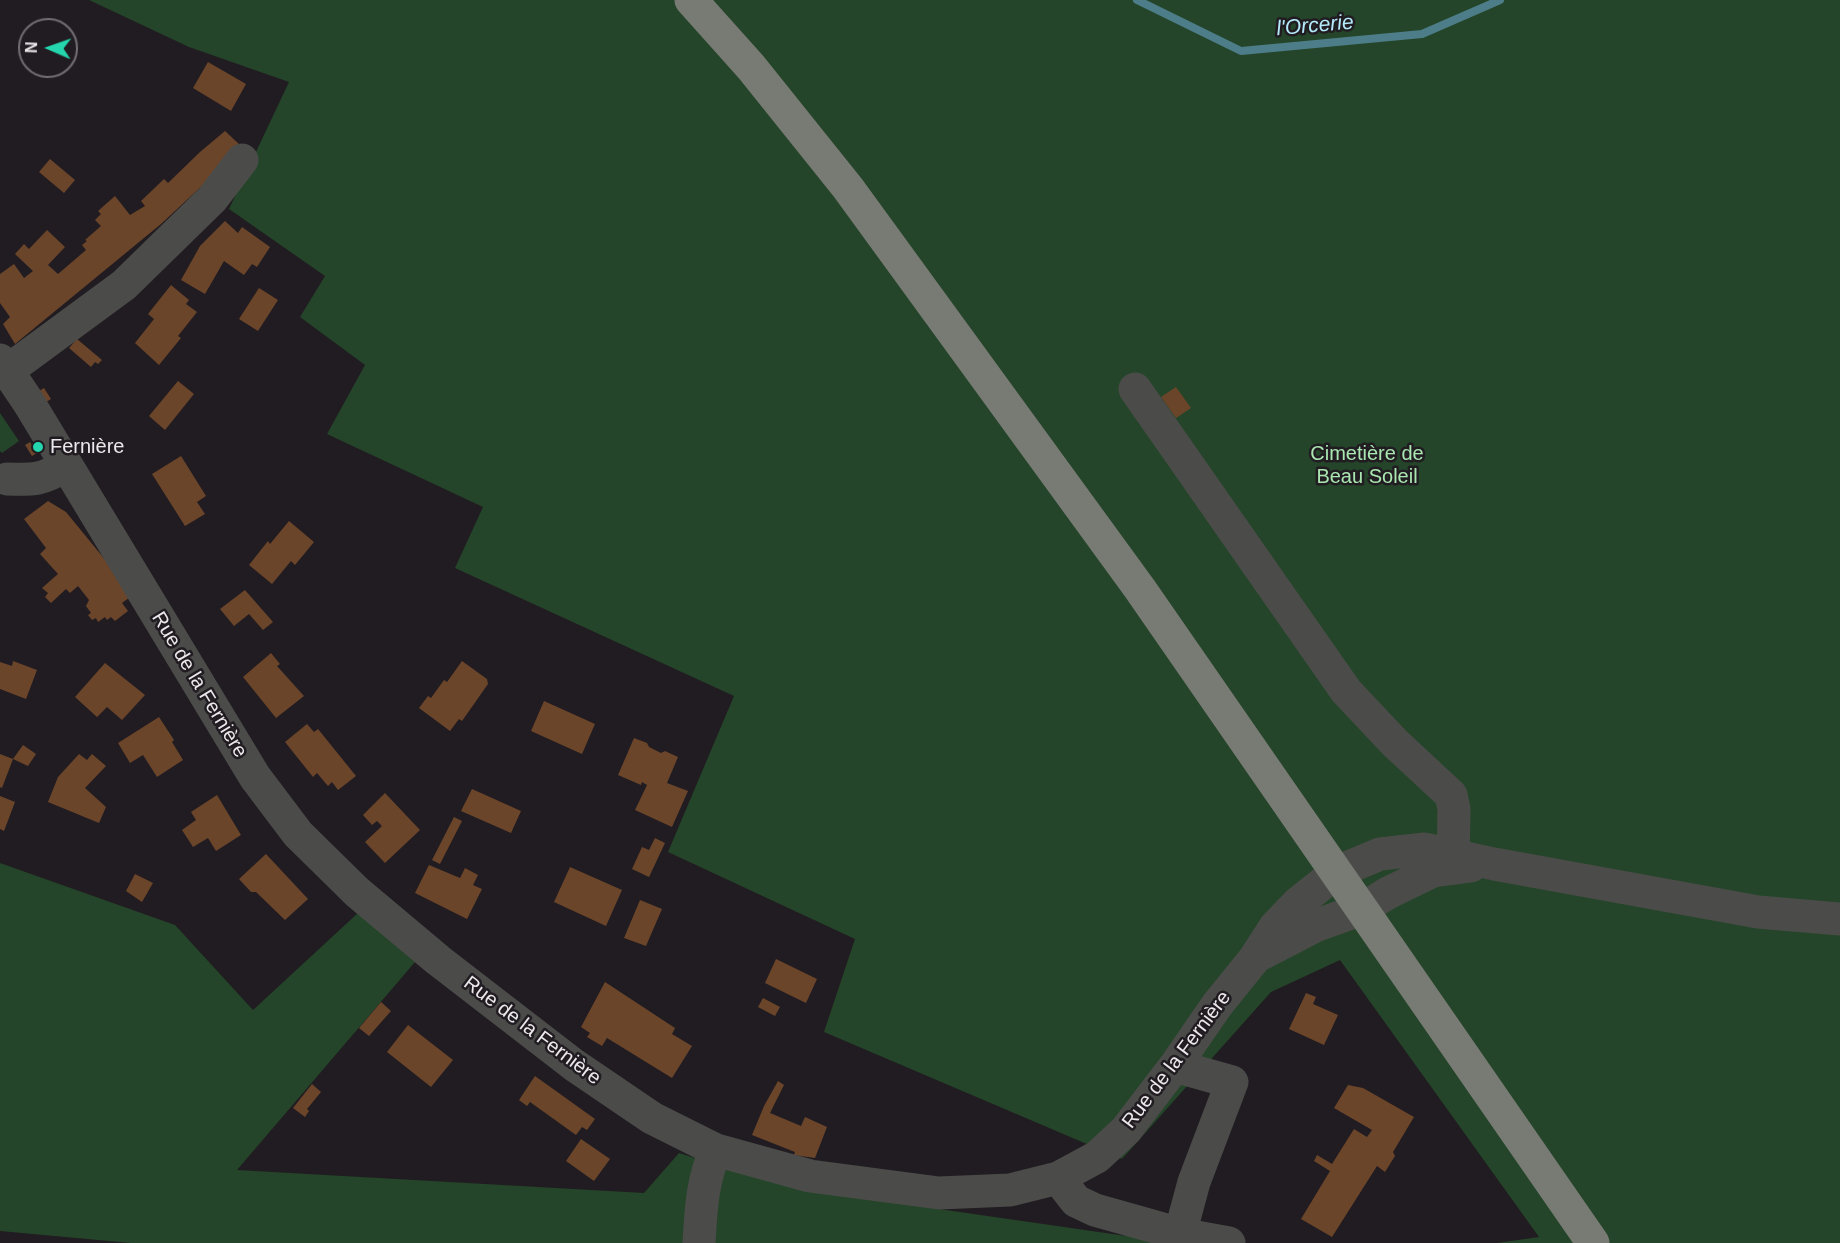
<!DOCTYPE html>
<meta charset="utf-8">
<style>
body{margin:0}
#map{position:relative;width:1840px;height:1243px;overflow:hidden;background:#211c21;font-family:Arial,sans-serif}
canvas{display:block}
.north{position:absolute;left:18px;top:18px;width:60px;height:60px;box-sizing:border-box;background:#211c21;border:2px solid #726e72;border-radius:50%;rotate:272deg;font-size:16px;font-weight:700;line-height:24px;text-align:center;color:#ebe8eb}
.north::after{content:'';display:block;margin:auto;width:21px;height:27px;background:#24d5ae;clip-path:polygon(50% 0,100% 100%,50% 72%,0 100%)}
</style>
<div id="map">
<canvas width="1840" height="1243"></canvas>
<div class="north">N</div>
</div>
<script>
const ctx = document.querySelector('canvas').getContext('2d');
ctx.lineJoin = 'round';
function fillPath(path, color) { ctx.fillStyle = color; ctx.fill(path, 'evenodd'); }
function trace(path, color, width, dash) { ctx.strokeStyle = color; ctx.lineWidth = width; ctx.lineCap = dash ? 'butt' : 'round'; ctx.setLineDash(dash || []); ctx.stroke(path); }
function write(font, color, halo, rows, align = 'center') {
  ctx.font = font + ' Arial,sans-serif'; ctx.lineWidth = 5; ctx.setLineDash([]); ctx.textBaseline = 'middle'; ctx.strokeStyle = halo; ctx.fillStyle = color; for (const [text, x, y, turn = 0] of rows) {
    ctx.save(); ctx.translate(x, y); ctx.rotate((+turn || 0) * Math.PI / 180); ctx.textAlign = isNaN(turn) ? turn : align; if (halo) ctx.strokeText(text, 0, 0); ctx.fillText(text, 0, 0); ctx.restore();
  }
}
const green = new Path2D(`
 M89,0H1840V1243H1497L1539,1237L1340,960L1271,992L1122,1159L824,1032L855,939L668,852L734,696L455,568L483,507L327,434L365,365L300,317L325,276L229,209L289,82L189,47Z
 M0,413L19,441L2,453L0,451Z
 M0,863L175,925L253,1010L358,913L415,962L237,1170L644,1193L679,1153L740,1172L807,1190L1175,1243H131L0,1231Z`);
const stream = new Path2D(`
 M1137,0L1241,51L1422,34L1500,0`);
const building = new Path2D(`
 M208,62L246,84L231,111L193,88Z
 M225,131L239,144L234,156L161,224L15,344L3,324L10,317L0,303V274L14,264L24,278L33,271L15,254L24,244L29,249L47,230L65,247L48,265L58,274L86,250L82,245L87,241L85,240L101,226L95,220L101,214L98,211L115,196L130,215L145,206L141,201L164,179L168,183L200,152Z
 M50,159L75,180L64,193L39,172Z
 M225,221L238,233L242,227L270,247L257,267L252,264L244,275L224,261L205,294L181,280L200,246Z
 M171,285L189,300L186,304L197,312L178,336L181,338L159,365L135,343L154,319L148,314Z
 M259,288L278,300L258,331L239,319Z
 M77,339L102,360L98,364L95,362L91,367L69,348Z
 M178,381L194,394L165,430L149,416Z
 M1176,387L1191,408L1176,418L1161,397Z
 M44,388L51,399L46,402L39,391Z
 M30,442L37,453L32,456L25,445Z
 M181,456L206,496L197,502L205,514L185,526L152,474Z
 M48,501L66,512L120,578L130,597L122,603L128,611L115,621L111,617L107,620L105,617L98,622L96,618L92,620L88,615L91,613L86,606L89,600L78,586L70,593L66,589L51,603L45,597L48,593L42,588L58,574L40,554L46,548L24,519Z
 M289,521L314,542L295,565L291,561L272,584L249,565L268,541L270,544Z
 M245,590L273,622L263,630L249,614L234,626L220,609Z
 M271,653L280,664L277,666L304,696L276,718L243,677Z
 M13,661L37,670L26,699L0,689V662L12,666Z
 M462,661L487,679L488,684L462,721L459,719L450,731L419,708L428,696L431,698L444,680L447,682Z
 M105,663L145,695L122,720L107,707L97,717L75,697Z
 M544,701L595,724L582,754L531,731Z
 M159,717L174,740L172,742L183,760L157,777L143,755L130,763L118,743Z
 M307,724L314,732L318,729L356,776L338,790L332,782L328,786L317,773L313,777L285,742Z
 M634,738L647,743L649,747L661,753L665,751L678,757L667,783L688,791L672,827L635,810L647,785L642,782L641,785L618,775Z
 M23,745L36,754L28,766L13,759Z
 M0,754L13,759L2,788L0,787Z
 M79,754L87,760L92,754L106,766L85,788L106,807L99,823L48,802L58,777Z
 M472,789L521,811L511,833L461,811Z
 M385,793L420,830L385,863L365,842L382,826L377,821L372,825L363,815Z
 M217,795L241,835L216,851L208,838L193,847L182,830L196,820L191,812Z
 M0,796L15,802L4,831L0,829Z
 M454,817L462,821L440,864L432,860Z
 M655,838L665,843L649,877L632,869L642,847L649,850Z
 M266,854L308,899L285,920L256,892H251L239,879Z
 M429,865L460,878L465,868L478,875L473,885L482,889L467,919L415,893Z
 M570,867L622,890L606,926L554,902Z
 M135,874L153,883L142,902L126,891Z
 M640,900L662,909L646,946L624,938Z
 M776,959L817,979L806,1003L765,983Z
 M605,982L675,1028L672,1034L692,1046L672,1078L607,1038L602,1046L587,1037L590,1033L581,1027Z
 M1306,993L1316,997L1313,1004L1338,1015L1324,1045L1289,1029Z
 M763,998L780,1007L775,1016L758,1007Z
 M381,1002L391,1011L369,1036L359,1028Z
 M408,1025L453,1060L431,1087L387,1052Z
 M535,1076L595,1119L587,1130L582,1127L576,1135L530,1102L527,1106L519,1100Z
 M778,1081L784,1085L770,1113L801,1126L805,1117L827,1127L815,1158L794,1155L795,1152L752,1135L764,1106Z
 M312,1084L321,1092L307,1109L309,1111L305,1117L293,1108Z
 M1348,1085L1363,1088L1414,1117L1393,1152L1395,1156L1385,1172L1377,1166L1332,1237L1301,1219L1330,1171L1314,1161L1317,1155L1332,1164L1354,1129L1367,1137L1372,1130L1334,1108Z
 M581,1139L610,1159L594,1181L566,1161Z`);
const minor = new Path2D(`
 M0,360L29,403L255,777L298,834L357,892L438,960L574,1065L652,1118L716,1150L810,1176L939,1193L1010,1190L1058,1178L1097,1157L1126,1130L1175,1066L1217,1005L1255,958L1275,927L1298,903L1337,872L1380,854L1425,849L1494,864L1758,912L1840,919
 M0,371L18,363L124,285L212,199L242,160
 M1135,389L1346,691L1395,743L1451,795L1454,809L1453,867
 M7,479C34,480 43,480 66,465
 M1261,954L1315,926L1362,909L1388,893L1433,871L1471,866
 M1175,1066L1232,1082L1194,1182L1180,1234
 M1058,1178L1076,1201L1095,1210L1180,1234L1229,1243
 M699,1243C701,1210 702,1180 716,1150`);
const major = new Path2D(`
 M691,0L751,67L848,188L1140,589L1593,1243`);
const markers = [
 [38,447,6,"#24d5ae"]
];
const poiNames = [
 ["Fernière",50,447]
];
const parkNames = [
 ["Cimetière de",1367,454],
 ["Beau Soleil",1367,477]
];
const streetNames = [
 ["Rue de la Fernière",199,685,59],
 ["Rue de la Fernière",532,1031,37],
 ["Rue de la Fernière",1177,1060,-53]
];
const waterNames = [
 ["l'Orcerie",1315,26,-5]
];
fillPath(green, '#244529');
trace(stream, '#4d7d88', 8);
fillPath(building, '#6b452a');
trace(minor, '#4b4c49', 33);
trace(major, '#787a74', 33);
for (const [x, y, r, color] of markers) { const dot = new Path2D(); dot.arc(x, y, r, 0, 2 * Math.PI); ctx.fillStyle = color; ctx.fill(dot); trace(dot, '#211c21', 2); }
write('20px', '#ebe8eb', '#211c21', poiNames, 'left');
write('20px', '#a9e6b0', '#211c21', parkNames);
write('20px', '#ebe8eb', '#211c21', streetNames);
write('italic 21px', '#b4eaf9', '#211c21', waterNames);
</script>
